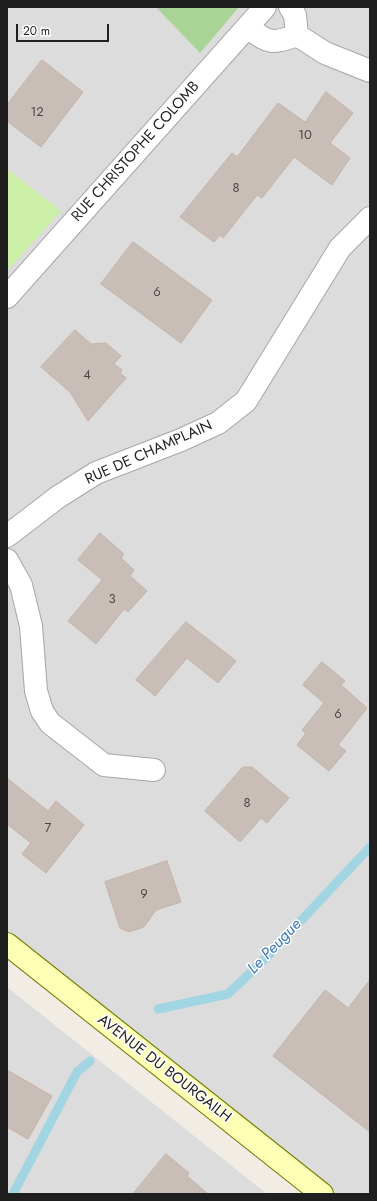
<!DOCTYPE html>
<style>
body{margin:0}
#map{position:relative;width:377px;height:1201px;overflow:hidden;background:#f1ece4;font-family:Jost,sans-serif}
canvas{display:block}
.frame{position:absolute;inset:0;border:8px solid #1f1f1f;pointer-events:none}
.scale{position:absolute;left:16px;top:24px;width:93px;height:18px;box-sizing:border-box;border:2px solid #1f1f1f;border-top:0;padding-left:5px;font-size:12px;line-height:14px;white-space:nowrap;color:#1f1f1f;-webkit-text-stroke:3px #fff;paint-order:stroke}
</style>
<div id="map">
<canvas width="377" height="1201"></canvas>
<div class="frame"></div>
<div class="scale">20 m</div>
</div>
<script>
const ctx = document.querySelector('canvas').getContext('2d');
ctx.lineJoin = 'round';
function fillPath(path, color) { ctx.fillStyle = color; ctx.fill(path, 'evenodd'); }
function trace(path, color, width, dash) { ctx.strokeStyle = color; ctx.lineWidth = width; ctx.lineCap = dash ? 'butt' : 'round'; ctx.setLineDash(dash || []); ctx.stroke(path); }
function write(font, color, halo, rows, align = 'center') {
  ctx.font = font + ' Jost,sans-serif'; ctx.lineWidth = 3; ctx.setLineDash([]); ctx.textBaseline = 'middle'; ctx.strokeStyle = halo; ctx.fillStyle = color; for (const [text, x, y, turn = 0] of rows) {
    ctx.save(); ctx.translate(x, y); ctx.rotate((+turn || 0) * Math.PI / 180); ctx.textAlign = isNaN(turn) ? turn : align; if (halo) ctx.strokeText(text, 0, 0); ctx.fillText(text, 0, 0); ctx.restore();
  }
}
const residential = new Path2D(`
 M7,7H370V1194H322L7,944Z
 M7,987L267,1194H7Z`);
const grass = new Path2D(`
 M7,169L61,211L7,271Z`);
const forest = new Path2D(`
 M156,7H239L200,53Z`);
const stream = new Path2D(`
 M158,1009L228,994L268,956L370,847
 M13,1194L77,1072L90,1061`);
const building = new Path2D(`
 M42,60L83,92L41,147L7,121V105Z
 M326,92L353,113L330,143L350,158L332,185L294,157L262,198L257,195L223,238L220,235L214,242L180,217L232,153L237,157L278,103L305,122Z
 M133,242L212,300L181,343L101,284Z
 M75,330L91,344L106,343L121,356L114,364L122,370L120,373L126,378L88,421L70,392L41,367Z
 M100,533L124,554L121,558L134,570L130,576L147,591L128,612L124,609L96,644L68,621L102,580L78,560Z
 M186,622L236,661L218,683L187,658L155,696L136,680Z
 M322,662L345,681L341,685L367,708L338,745L346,751L329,771L297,745L306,733L302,730L324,703L303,685Z
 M243,767H252L289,798L267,823L261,818L240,842L205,811Z
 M7,778L48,811L56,801L84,825L46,873L22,854L31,843L7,824Z
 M167,861L181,902L156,910L144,927L129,932L120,928L105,882Z
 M370,980V1132L273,1056L325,990L348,1008Z
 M7,1070L52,1096L28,1139L7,1127Z
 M166,1154L189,1173L187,1176L208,1194H133Z`);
const street = new Path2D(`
 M290,7L295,15L297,35
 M248,27C267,44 275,44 297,35
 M297,35L325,53L370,71
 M7,297L265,7
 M7,536L58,497L96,473L181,440L218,423L246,401L340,248L370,218
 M7,560L21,585L31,626L36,691L42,711L50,723L104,765L154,770`);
const secondary = new Path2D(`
 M7,944L322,1194`);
const numberNames = [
 ["12",37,113],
 ["10",305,136],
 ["8",236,189],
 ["6",157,293],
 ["4",87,376],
 ["3",112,600],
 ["6",338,715],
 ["8",247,804],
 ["7",48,829],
 ["9",144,895]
];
const streetNames = [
 ["RUE CHRISTOPHE COLOMB",136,152,-48],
 ["RUE DE CHAMPLAIN",149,453,-24],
 ["AVENUE DU BOURGAILH",164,1069,38]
];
const waterNames = [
 ["Le Peugue",275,947,-46]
];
fillPath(residential, '#dddcdc');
fillPath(grass, '#cbefa6');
fillPath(forest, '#a9d495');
trace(stream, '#a1d5e2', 9);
fillPath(building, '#c9beb7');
trace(building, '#c4b2a5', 1);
trace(street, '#a6a6a6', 24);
trace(secondary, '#717c00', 24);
trace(street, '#fff', 22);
trace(secondary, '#fdffb4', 22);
write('13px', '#4a4745', null, numberNames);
write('15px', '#1f1f1f', '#fff', streetNames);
write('italic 16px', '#407ab0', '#fff', waterNames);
</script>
